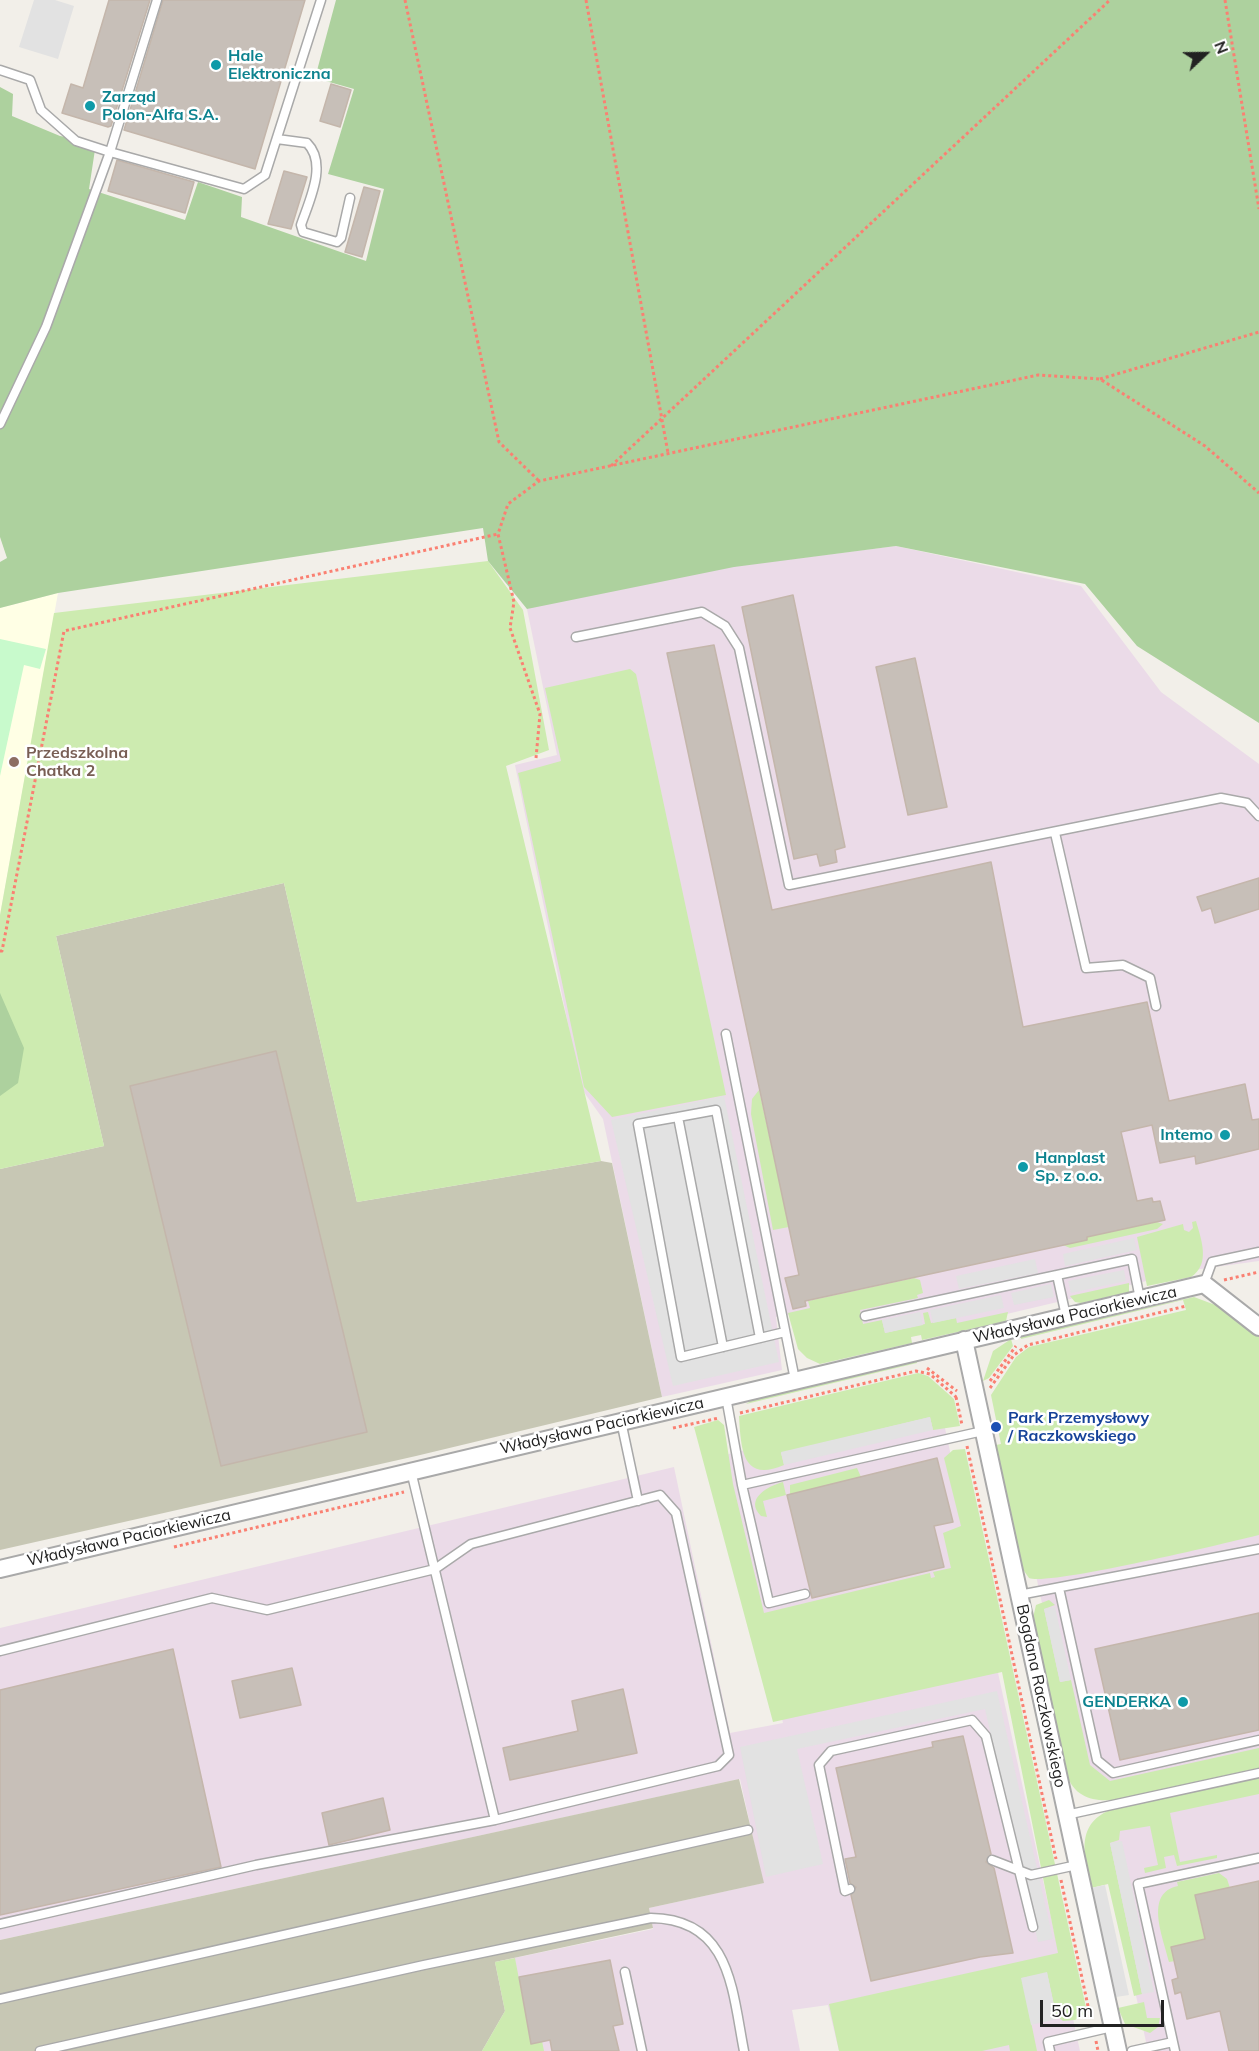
<!DOCTYPE html>
<meta charset="utf-8">
<style>
body{margin:0}
#map{position:relative;width:1259px;height:2051px;overflow:hidden;background:#f2efe9;font-family:Mulish,sans-serif}
canvas{display:block}
.north{position:absolute;left:1175px;top:24px;width:60px;height:60px;-webkit-text-stroke:4px #fff;paint-order:stroke;rotate:68deg;font-size:16px;font-weight:700;line-height:24px;text-align:center;color:#222}
.north::after{content:'';display:block;margin:auto;width:21px;height:27px;background:#222;clip-path:polygon(50% 0,100% 100%,50% 72%,0 100%)}
.scale{position:absolute;left:1040px;top:2000px;width:124px;height:27px;box-sizing:border-box;border:3px solid #222;border-top:0;padding-left:8px;font-size:18px;line-height:21px;white-space:nowrap;color:#222;-webkit-text-stroke:4px #fff;paint-order:stroke}
</style>
<div id="map">
<canvas width="1259" height="2051"></canvas>
<div class="north">N</div>
<div class="scale">50 m</div>
</div>
<script>
const ctx = document.querySelector('canvas').getContext('2d');
ctx.lineJoin = 'round';
function fillPath(path, color) { ctx.fillStyle = color; ctx.fill(path, 'evenodd'); }
function trace(path, color, width, dash) { ctx.strokeStyle = color; ctx.lineWidth = width; ctx.lineCap = dash ? 'butt' : 'round'; ctx.setLineDash(dash || []); ctx.stroke(path); }
function write(font, color, halo, rows, align = 'center') {
  ctx.font = font + ' Mulish,sans-serif'; ctx.lineWidth = 5; ctx.setLineDash([]); ctx.textBaseline = 'middle'; ctx.strokeStyle = halo; ctx.fillStyle = color; for (const [text, x, y, turn = 0] of rows) {
    ctx.save(); ctx.translate(x, y); ctx.rotate((+turn || 0) * Math.PI / 180); ctx.textAlign = isNaN(turn) ? turn : align; if (halo) ctx.strokeText(text, 0, 0); ctx.fillText(text, 0, 0); ctx.restore();
  }
}
const industrial = new Path2D(`
 M896,546L1081,586L1161,692L1259,764V1261L1193,1270L812,1360L792,1314L776,1317L782,1370L662,1397L603,1119L581,1088L515,765L557,755L527,609L614,581Z
 M1259,1346V1758L1113,1791L1078,1770L997,1395Z
 M925,1407L943,1419L1080,2051H839L828,2005L792,2010L800,2051H482L505,2011L495,1962L653,1929L649,1908L763,1883L740,1779L0,1940V1628L674,1467L730,1733L783,1723L743,1542L712,1458Z
 M1259,1789V2051H1148L1103,1843L1119,1820Z`);
const education = new Path2D(`
 M58,593L0,915V608Z`);
const construction = new Path2D(`
 M284,883L357,1202L601,1161L612,1163L662,1397L416,1456L0,1550V1169L104,1146L56,936Z
 M739,1779L764,1883L649,1908L653,1928L495,1962L505,2011L482,2051H0V1940Z`);
const grass = new Path2D(`
 M488,561L523,610L549,750L506,766L601,1161L357,1202L284,883L56,936L104,1146L0,1169V915L54,613Z
 M630,669L636,674L726,1095L612,1117L584,1087L518,773L561,761L545,688Z
 M759,1090L789,1227L773,1230L751,1114L752,1099Z
 M1196,1221C1201,1239 1211,1264 1191,1277L1147,1286L1137,1237L1183,1224L1184,1230L1189,1232L1193,1228L1192,1222Z
 M1157,1222L1163,1224L1157,1229L1070,1248L1063,1245L1087,1240V1237Z
 M914,1278L920,1280L923,1293L917,1295L918,1298L860,1310L863,1324L882,1320L885,1333L925,1324L923,1313L928,1312L931,1323L956,1318L957,1323L1008,1312L1006,1321L922,1340L921,1335L911,1337L912,1343L820,1364L807,1358L798,1349L788,1313L810,1308L808,1301Z
 M1129,1283V1292L1081,1303L1075,1302L1070,1296Z
 M1194,1297L1218,1306L1259,1336V1535C1226,1543 1049,1586 1029,1578L1022,1568L996,1445L1001,1444L991,1395L1016,1357L1029,1347L1186,1310L1183,1300L1021,1339V1336Z
 M1011,1339L1013,1346L989,1378L983,1381L993,1351Z
 M917,1361V1363L746,1404L754,1399Z
 M918,1373L928,1376L954,1399L960,1426L933,1430L930,1417L781,1453L784,1465C742,1483 741,1449 739,1416Z
 M718,1420L724,1425L733,1484L764,1613L930,1573L931,1578L935,1577L933,1572L951,1568L943,1533L961,1526L944,1458L953,1450L965,1449L1087,2012L1075,2020L1063,2021L1056,2015L1047,1973L1022,1978L1037,2051H1010L1009,2045L982,2051H839L829,2004L1058,1953L1002,1672L773,1722L694,1427Z
 M857,1468L861,1477L790,1495V1485Z
 M783,1482L786,1495L763,1501L767,1517L761,1516C744,1499 768,1486 783,1482Z
 M1049,1600L1055,1605L1044,1609L1060,1682L1071,1680L1090,1765L1110,1781L1259,1748V1768L1113,1800C1092,1802 1074,1796 1067,1775L1033,1618L1036,1605Z
 M1259,1777V1794L1170,1813L1180,1862L1217,1855V1858L1177,1866L1174,1855L1164,1857L1166,1868L1145,1873L1144,1868L1158,1865L1150,1826L1120,1831L1119,1840L1110,1843L1142,1994L1134,1996L1108,1884L1091,1888C1085,1858 1074,1825 1110,1810Z
 M1219,1873L1227,1879L1230,1888L1195,1895L1205,1941L1172,1947L1175,1961L1169,1962C1164,1939 1143,1893 1178,1886L1177,1882Z
 M515,1958L531,2043L542,2041L544,2051H482L505,2011L495,1962Z
 M1144,2002L1147,2018H1160L1158,2027L1150,2033L1125,2024L1118,2008Z`);
const forest = new Path2D(`
 M336,0H1259V723L1137,646L1085,584L896,546L734,567L527,609L488,561L483,528L58,593L0,608V562L7,558L0,537V87L13,94L12,116L60,136L96,143L89,189L185,220L198,182L242,197L241,217L366,261L384,189L328,174L354,89L315,78Z
 M0,993L24,1048L18,1083L0,1096Z`);
const park = new Path2D(`
 M0,639L46,649L40,669L24,665L0,776Z`);
const parking = new Path2D(`
 M34,0H55L74,6L58,59L19,47Z
 M724,1096L779,1362L673,1386L611,1120Z
 M1134,1238L1137,1250L1065,1266L1063,1254Z
 M1035,1259L1038,1273L959,1289L956,1276Z
 M1124,1270L1126,1281L1071,1293L1068,1281Z
 M1051,1284L1054,1297L1014,1305L1011,1293Z
 M1001,1295L1004,1308L933,1323L930,1310Z
 M920,1312L923,1325L885,1333L882,1320Z
 M930,1417L933,1430L784,1465L781,1452Z
 M1055,1607L1071,1680L1060,1682L1044,1609Z
 M997,1691L1053,1939L1038,1942L985,1709L797,1749L823,1864L766,1877L740,1747Z
 M1122,1841L1154,1992L1142,1994L1110,1843Z
 M1105,1885L1129,1995L1116,1997L1091,1888Z
 M1047,1972L1057,2019L1031,2025L1021,1978Z`);
const building = new Path2D(`
 M109,0H150L111,126L108,127L62,113L71,84L83,88Z
 M163,0H305L255,169L124,130Z
 M331,84L351,90L340,127L320,121Z
 M117,160L194,182L185,213L108,191Z
 M284,171L307,177L291,229L268,224Z
 M364,187L380,191L362,257L345,252Z
 M793,595L845,847L835,850L837,862L820,866L817,854L794,859L742,607Z
 M714,645L772,910L991,862L1023,1027L1147,1002L1169,1101L1245,1084L1252,1120L1259,1119V1149L1196,1164L1195,1156L1160,1163L1152,1125L1121,1132L1137,1201L1152,1198L1153,1202L1160,1201L1165,1220L1087,1237V1240L805,1301L806,1306L793,1309L785,1278L799,1275L667,653Z
 M915,658L947,807L908,815L876,667Z
 M1259,878V909L1215,923L1211,908L1202,911L1197,897Z
 M276,1051L367,1432L221,1466L130,1086Z
 M937,1458L953,1522L934,1526L944,1567L812,1598L787,1495Z
 M1259,1613V1730L1120,1760L1095,1649Z
 M173,1649L221,1867L0,1915V1690Z
 M292,1668L301,1705L240,1718L232,1681Z
 M623,1689L637,1753L510,1780L503,1748L578,1731L572,1701Z
 M963,1736L991,1854L986,1862L994,1868L1013,1953L980,1957L871,1981L851,1895L856,1887L850,1883L845,1859L856,1857L836,1768L933,1747L932,1742Z
 M383,1798L390,1830L329,1845L322,1813Z
 M1259,1881V2051H1229L1220,2011L1187,2019L1181,1992L1175,1994L1172,1980L1178,1978L1171,1947L1205,1939L1195,1895Z
 M610,1960L623,2024L613,2026L619,2051H552L550,2040L531,2044L519,1977Z`);
const path = new Path2D(`
 M405,0L499,442L539,481
 M586,0L668,453
 M1225,0L1259,209
 M1100,379L1259,332
 M611,466L1110,0
 M536,758L540,714L510,628L514,602L498,534L508,504L539,481L1038,375L1100,379L1205,446L1259,493
 M0,951H2L64,631L498,534
 M1224,1280L1259,1272
 M927,1368L957,1391
 M990,1381L1016,1346
 M990,1388L1014,1355L1028,1345L1186,1306
 M956,1397L962,1425
 M740,1413L916,1371L930,1374L956,1397H960
 M673,1428L719,1418
 M967,1446L1056,1859
 M174,1547L404,1492
 M1061,1880L1091,2020
 M1096,2041L1098,2051`);
const lane = new Path2D(`
 M157,0L110,152L244,189L265,175L321,0
 M0,70L30,80L41,110L76,141L110,152L46,327L0,424
 M277,139L307,143C328,164 309,201 301,225L303,232L337,242L341,238L350,198
 M576,637L702,612L725,626L739,648L789,885L1221,798L1247,803L1259,816
 M1055,833L1086,968L1123,965L1150,978L1156,1006
 M726,1034L795,1380
 M678,1117L716,1110L760,1338
 M1057,1275L1066,1316
 M1204,1284L1212,1262L1259,1252
 M865,1316L1132,1259L1140,1299
 M723,1347L678,1117L638,1124L681,1357L785,1332
 M726,1397L742,1485L769,1603L805,1594
 M621,1421L638,1501
 M742,1485L983,1431
 M1059,1588L1097,1760L1113,1773L1259,1740
 M1019,1595L1259,1549
 M0,1651L212,1598L267,1610L435,1569L471,1544L660,1495L676,1513L729,1755L718,1766L495,1820
 M1066,1815L1259,1773
 M992,1860L1031,1875L1077,1865
 M850,1889L845,1891L819,1765L831,1751L972,1720L986,1736L1033,1927
 M0,1924L256,1865L495,1820L411,1471
 M625,1972L642,2051
 M0,1999L748,1830
 M40,2051L424,1965L651,1918C731,1919 732,1990 744,2051
 M1050,2051L1048,2042L1112,2027
 M1132,2051L1173,2042
 M1175,2051L1138,1884L1259,1858`);
const street = new Path2D(`
 M964,1340L1118,2051
 M0,1569L1204,1284L1259,1327`);
const markers = [
 [216,65,6,"#0f9aa8"],
 [90,106,6,"#0f9aa8"],
 [14,762,6,"#8d6e63"],
 [1225,1135,6,"#0f9aa8"],
 [1023,1167,6,"#0f9aa8"],
 [996,1427,6,"#1a4fb4"],
 [1183,1702,6,"#0f9aa8"]
];
const cultureNames = [
 ["Hale",228,56],
 ["Elektroniczna",228,74],
 ["Zarząd",102,97],
 ["Polon-Alfa S.A.",102,115],
 ["Intemo",1213,1135,"right"],
 ["Hanplast",1035,1158],
 ["Sp. z o.o.",1035,1176],
 ["GENDERKA",1171,1702,"right"]
];
const educationNames = [
 ["Przedszkolna",26,753],
 ["Chatka 2",26,771]
];
const streetNames = [
 ["Władysława Paciorkiewicza",1075,1315,-13],
 ["Władysława Paciorkiewicza",602,1426,-13],
 ["Władysława Paciorkiewicza",129,1538,-13],
 ["Bogdana Raczkowskiego",1041,1696,78]
];
const transitNames = [
 ["Park Przemysłowy",1008,1418],
 ["/ Raczkowskiego",1008,1436]
];
fillPath(industrial, '#ebdbe8');
fillPath(education, '#ffffe5');
fillPath(construction, '#c7c7b4');
fillPath(grass, '#cdebb0');
fillPath(forest, '#add19e');
fillPath(park, '#c8facc');
fillPath(parking, '#e2e2e2');
fillPath(building, '#c7bfb8');
trace(building, '#c4b6ab', 1.5);
trace(lane, '#a9a9a9', 11);
trace(street, '#a9a9a9', 20);
trace(path, '#fa8072', 3, [3, 3]);
trace(lane, '#fff', 8);
trace(street, '#fff', 16);
for (const [x, y, r, color] of markers) { const dot = new Path2D(); dot.arc(x, y, r, 0, 2 * Math.PI); ctx.fillStyle = color; ctx.fill(dot); trace(dot, '#fff', 2); }
write('bold 16px', '#0d838f', '#fff', cultureNames, 'left');
write('bold 16px', '#785e54', '#fff', educationNames, 'left');
write('16px', '#222', '#fff', streetNames);
write('bold 16px', '#164399', '#fff', transitNames, 'left');
</script>
